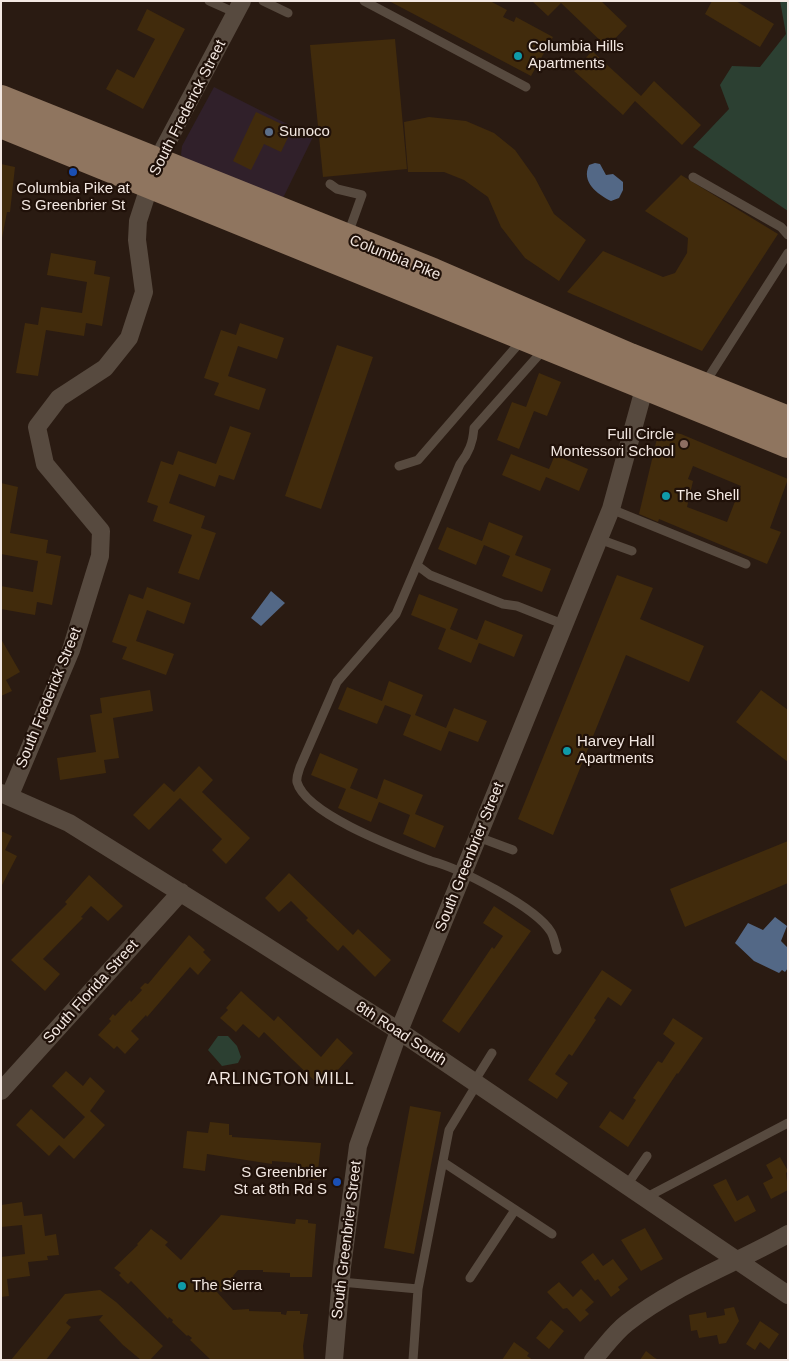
<!DOCTYPE html>
<style>
body{margin:0}
#map{position:relative;width:789px;height:1361px;overflow:hidden;background:#2a1b12;font-family:Helvetica,sans-serif}
canvas{display:block}
.frame{position:absolute;inset:0;border:2px solid #f3e8e2;pointer-events:none}
</style>
<div id="map">
<canvas width="789" height="1361"></canvas>
<div class="frame"></div>
</div>
<script>
const ctx = document.querySelector('canvas').getContext('2d');
ctx.lineJoin = 'round';
function fillPath(path, color) { ctx.fillStyle = color; ctx.fill(path, 'evenodd'); }
function trace(path, color, width, dash) { ctx.strokeStyle = color; ctx.lineWidth = width; ctx.lineCap = dash ? 'butt' : 'round'; ctx.setLineDash(dash || []); ctx.stroke(path); }
function write(font, color, halo, rows, align = 'center') {
  ctx.font = font + ' Helvetica,sans-serif'; ctx.lineWidth = 4.5; ctx.setLineDash([]); ctx.textBaseline = 'middle'; ctx.strokeStyle = halo; ctx.fillStyle = color; for (const [text, x, y, turn = 0] of rows) {
    ctx.save(); ctx.translate(x, y); ctx.rotate((+turn || 0) * Math.PI / 180); ctx.textAlign = isNaN(turn) ? turn : align; if (halo) ctx.strokeText(text, 0, 0); ctx.fillText(text, 0, 0); ctx.restore();
  }
}
const commercial = new Path2D(`
 M214,87L313,137L281,202L188,162L181,155L182,146Z`);
const green = new Path2D(`
 M780,1H788V211L693,147L729,109L720,85L732,66L760,67L786,34Z
 M218,1036H228L237,1046L241,1057L238,1063L222,1066L208,1050Z`);
const water = new Path2D(`
 M595,163L600,164L606,175L613,174L623,182V190L619,198L611,201C597,194 581,182 589,165Z
 M271,591L285,603L261,626L251,618Z
 M775,917L787,926L781,941L788,948V968L785,972L782,970L779,973L754,961L735,943L748,923L763,930Z`);
const building = new Path2D(`
 M389,1H490L507,10L503,17L514,22L516,17L553,37L531,76Z
 M532,1H601L627,26L607,47L561,3L548,16Z
 M712,1H736L774,24L760,47L705,14Z
 M147,9L185,29L143,109L106,89L117,69L134,78L155,39L137,30Z
 M395,39L407,169L323,177L310,45Z
 M592,51L641,96L654,81L701,125L682,145L635,101L623,115L574,71Z
 M256,112L292,129L281,152L264,144L251,170L233,161Z
 M429,117L466,121L494,133L515,150L535,178L554,214L586,240L559,281L525,258L501,227L488,197L464,180L444,172H408L404,122Z
 M1,164L15,167L10,212H7L2,238Z
 M681,175L778,234L702,351L567,292L603,251L663,277L675,273L687,253L688,238L645,211Z
 M51,253L96,261L94,274L110,277L102,326L86,323L84,336L46,330L38,376L16,373L25,323L38,325L41,307L82,313L87,282L47,275Z
 M240,323L284,338L277,359L238,346L228,376L266,389L259,410L214,395L219,383L204,378L221,330L236,335Z
 M337,345L373,357L321,509L285,496Z
 M539,373L561,382L547,416L534,411L519,449L497,440L512,402L526,407Z
 M230,426L251,433L234,480L219,475L215,487L179,474L169,503L205,516L201,528L216,533L199,580L178,573L192,535L153,521L158,506L147,502L161,461L173,465L178,451L216,464Z
 M659,430L681,434L788,479L770,528L781,532L767,564L659,519L658,522L639,514ZM693,466L741,486L727,522L687,507L693,481L688,479Z
 M511,454L549,469L555,455L588,469L579,491L546,477L540,491L502,475Z
 M1,483L18,487L10,533L48,540L46,553L61,556L52,605L37,602L35,615L1,609V586L33,592L38,561L1,554Z
 M489,522L523,536L515,555L551,569L542,592L502,576L510,556L484,545L476,565L438,549L447,527L482,541Z
 M617,575L653,588L640,619L704,646L689,682L626,655L553,835L518,819Z
 M147,587L191,603L184,624L147,610L136,641L174,654L166,675L122,659L127,647L112,642L129,594L143,599Z
 M419,594L458,609L450,629L477,640L485,620L523,635L514,657L479,643L471,663L438,649L446,629L411,615Z
 M1,639L20,672L6,680L12,691L1,696Z
 M389,681L423,695L415,715L446,728L454,708L487,721L478,742L449,731L441,751L403,735L411,715L385,705L377,724L338,709L347,687L382,701Z
 M150,690L153,711L113,718L119,758L104,760L106,773L60,780L57,758L96,752L90,715L102,713L100,698Z
 M761,690L788,710V762L736,722Z
 M320,753L358,769L350,788L377,799L384,779L423,795L415,814L444,826L435,848L403,834L410,815L379,802L371,822L338,808L346,789L311,775Z
 M199,766L213,780L202,792L250,838L226,864L212,850L222,839L180,798L149,830L133,815L164,783L174,792Z
 M1,831L12,836L5,850L17,856L1,887Z
 M788,841V883L685,927L670,889Z
 M289,873L353,935L358,929L391,960L375,977L343,945L338,951L306,920L308,918L291,901L279,912L265,898Z
 M89,875L123,906L108,921L91,906L81,917L83,918L43,959L60,974L45,991L11,960L67,904L65,902Z
 M494,906L531,931L459,1033L442,1021L492,947L494,949L503,936L483,923Z
 M189,935L205,950L203,952L211,960L198,975L190,967L147,1017L146,1015L131,1031L139,1039L125,1054L117,1046L114,1049L98,1035L111,1021L109,1019L113,1014L115,1016L130,1000L131,1002L142,990L140,988L145,983L148,984Z
 M602,970L632,990L621,1006L608,997L594,1018L596,1020L572,1056L569,1054L555,1074L568,1083L557,1099L528,1080Z
 M241,991L274,1021L278,1016L321,1057L337,1038L353,1053L322,1088L264,1032L259,1038L243,1024L236,1032L220,1018L228,1010L226,1008Z
 M673,1018L703,1038L678,1074L677,1073L628,1147L599,1127L610,1111L623,1120L636,1100L633,1098L658,1061L662,1063L675,1043L663,1034Z
 M66,1071L83,1086L90,1077L105,1091L90,1111L105,1125L74,1159L59,1145L49,1156L16,1125L31,1109L64,1139L85,1117L52,1086Z
 M410,1106L441,1112L414,1254L384,1248Z
 M210,1122L229,1124V1135H232V1137L321,1143L317,1180L296,1178L297,1163L272,1161V1164L207,1154L205,1171L183,1168L187,1131L208,1133Z
 M780,1157L788,1171L786,1173L788,1190L771,1199L763,1183L773,1178L766,1165Z
 M726,1179L737,1201L748,1195L756,1211L735,1222L713,1185Z
 M22,1202L24,1216L42,1214L45,1236L56,1234L59,1255L47,1256L48,1260L28,1262L30,1276L7,1279L9,1296L1,1297V1257L25,1254L22,1225L1,1227V1205Z
 M221,1215L295,1224L296,1219L308,1220V1223L316,1224L312,1277H290V1273L263,1272V1270H238L233,1276L235,1278L221,1292L218,1289L216,1291L233,1310L249,1309V1311L281,1312V1314L286,1315L287,1311H300V1314H308L303,1346L304,1360H211L190,1340L192,1338L188,1335L187,1336L172,1322L173,1320L169,1317L168,1319L131,1281L128,1284L119,1275L121,1273L114,1268L138,1245L137,1244L151,1229L168,1242L165,1245L181,1260Z
 M645,1228L663,1259L641,1271L621,1240Z
 M593,1253L603,1266L613,1259L628,1279L618,1287L620,1290L611,1297L598,1279L595,1281L581,1262Z
 M559,1282L573,1297L581,1289L594,1302L585,1310L589,1314L580,1322L567,1308L563,1309L547,1292Z
 M100,1290L116,1302L163,1346L150,1360H141L123,1345L99,1320L103,1315L69,1319L66,1323L71,1327L46,1360H11L65,1294Z
 M734,1307L739,1321L726,1343L719,1344L717,1335L699,1338L697,1330L691,1331L689,1315L706,1312L707,1318L714,1317L725,1315L724,1309Z
 M551,1320L564,1331L549,1349L536,1338Z
 M760,1321L779,1334L769,1349L760,1342L755,1350L746,1344Z
 M514,1342L529,1353L527,1356L533,1360H502Z
 M646,1351L655,1358L659,1360H640Z`);
const service = new Path2D(`
 M209,1L236,13
 M263,1L288,13
 M364,1L526,87
 M693,177L781,227L788,235
 M330,184L337,189L362,195L348,234
 M545,348L474,428C473,443 469,453 460,464L396,614L337,682L300,767C299,771 296,777 297,782C306,815 400,849 431,861C459,868 536,907 551,932C554,937 555,944 557,950
 M705,383L788,253
 M399,466L418,460L522,340
 M611,509L746,564
 M599,539L632,551
 M418,566L430,575L503,604L517,606L565,625
 M478,837L513,850
 M474,1082L492,1053
 M443,1162L552,1234
 M627,1185L647,1156
 M645,1198L788,1123
 M470,1278L515,1210
 M341,1282L418,1289
 M413,1360L418,1289L449,1130L477,1084`);
const minor = new Path2D(`
 M1,793L69,823L258,941L399,1031L788,1295
 M10,795L71,650L100,556L101,531L45,464L37,427L59,398L105,368L129,338L144,292L137,240L138,221L150,184L164,148L242,1
 M1,1091L181,892
 M334,1360L342,1267L358,1146L399,1031L611,509L647,378
 M593,1360C604,1348 614,1333 627,1323C675,1285 735,1264 788,1234`);
const primary = new Path2D(`
 M1,99L433,272L630,357L788,420
 M1,124L788,444`);
const markers = [
 [518,56,5,"#0f9aa8"],
 [269,132,5,"#5c6f8a"],
 [73,172,5,"#1a4fb4"],
 [684,444,5,"#8d6e63"],
 [666,496,5,"#0f9aa8"],
 [567,751,5,"#0f9aa8"],
 [337,1182,5,"#1a4fb4"],
 [182,1286,5,"#0f9aa8"]
];
const poiNames = [
 ["Columbia Hills",528,47],
 ["Apartments",528,64],
 ["Sunoco",279,132],
 ["Columbia Pike at",73,189,"center"],
 ["S Greenbrier St",73,206,"center"],
 ["Full Circle",674,435,"right"],
 ["Montessori School",674,452,"right"],
 ["The Shell",676,496],
 ["Harvey Hall",577,742],
 ["Apartments",577,759],
 ["S Greenbrier",327,1173,"right"],
 ["St at 8th Rd S",327,1190,"right"],
 ["The Sierra",192,1286]
];
const streetNames = [
 ["South Frederick Street",188,108,-63],
 ["Columbia Pike",395,258,22],
 ["South Frederick Street",49,698,-68],
 ["South Greenbrier Street",470,857,-68],
 ["South Florida Street",91,992,-48],
 ["8th Road South",401,1034,33],
 ["South Greenbrier Street",347,1240,-83]
];
const neighbourhoodNames = [
 ["ARLINGTON MILL",281,1080]
];
fillPath(commercial, '#30202a');
fillPath(green, '#2c4032');
fillPath(water, '#536886');
fillPath(building, '#412b0c');
trace(service, '#574a3f', 9);
trace(minor, '#574a3f', 18);
trace(primary, '#8f755f', 28);
for (const [x, y, r, color] of markers) { const dot = new Path2D(); dot.arc(x, y, r, 0, 2 * Math.PI); ctx.fillStyle = color; ctx.fill(dot); trace(dot, '#201109', 2); }
write('15px', '#f3e8e2', '#201109', poiNames, 'left');
write('15px', '#f3e8e2', '#201109', streetNames);
ctx.letterSpacing = '1px';
write('16px', '#f3e8e2', '#201109', neighbourhoodNames);
ctx.letterSpacing = '0px';
</script>
